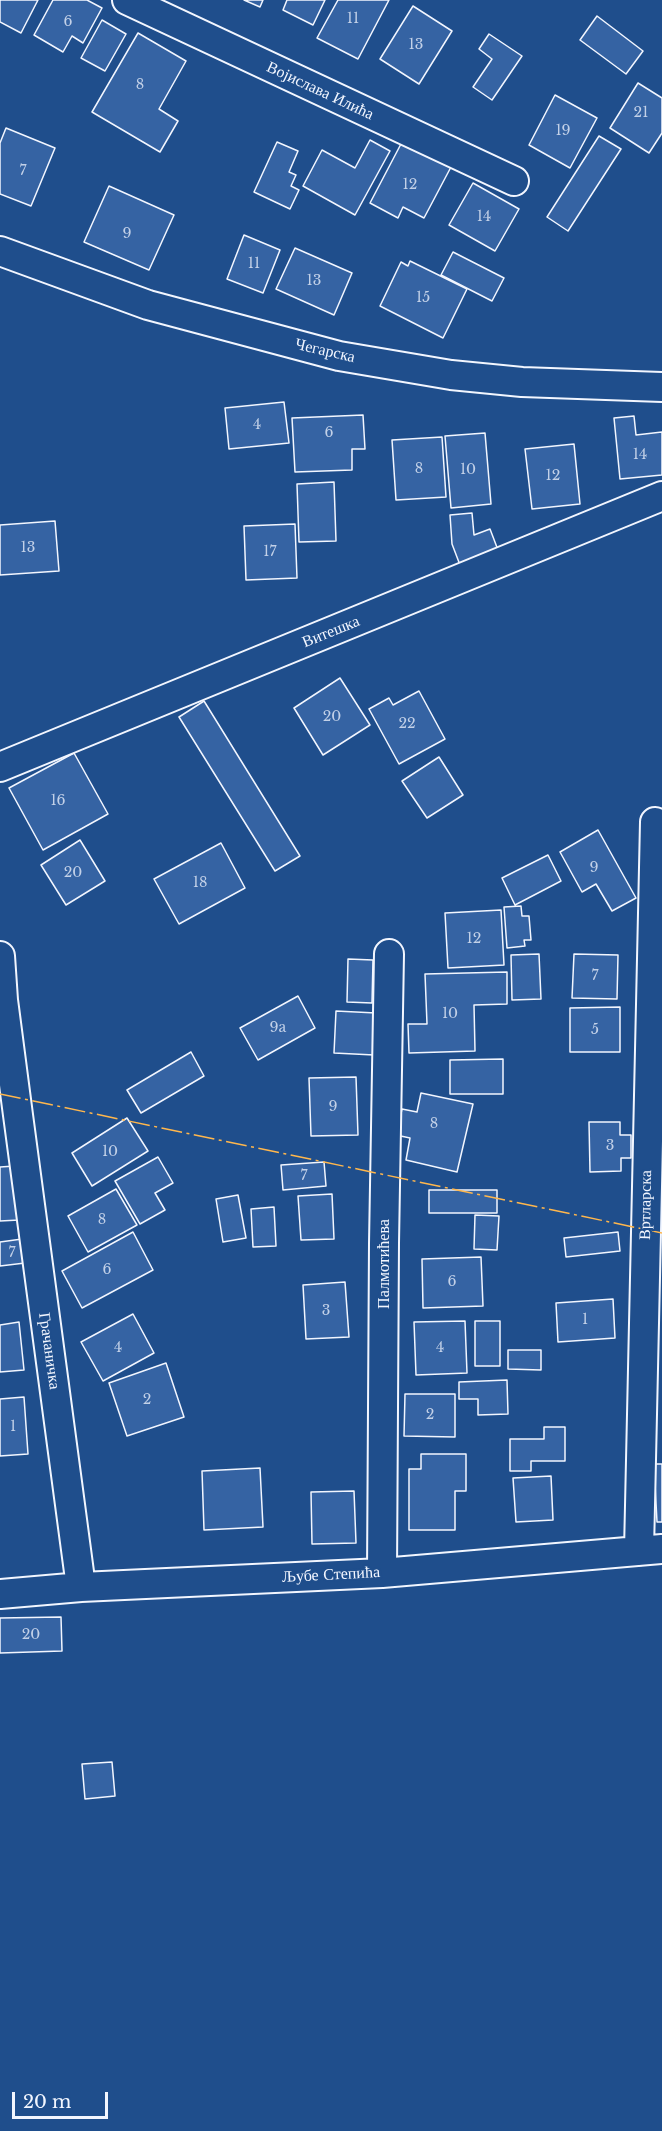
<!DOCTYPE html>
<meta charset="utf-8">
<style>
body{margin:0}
#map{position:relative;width:662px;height:2131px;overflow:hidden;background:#1f4e8c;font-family:"Libre Baskerville",serif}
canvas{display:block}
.scale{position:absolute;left:12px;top:2092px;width:96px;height:27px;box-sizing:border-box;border:3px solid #f2f6ff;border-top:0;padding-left:8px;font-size:18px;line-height:21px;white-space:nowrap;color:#f2f6ff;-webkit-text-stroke:4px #1f4e8c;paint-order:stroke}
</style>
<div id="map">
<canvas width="662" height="2131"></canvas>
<div class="scale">20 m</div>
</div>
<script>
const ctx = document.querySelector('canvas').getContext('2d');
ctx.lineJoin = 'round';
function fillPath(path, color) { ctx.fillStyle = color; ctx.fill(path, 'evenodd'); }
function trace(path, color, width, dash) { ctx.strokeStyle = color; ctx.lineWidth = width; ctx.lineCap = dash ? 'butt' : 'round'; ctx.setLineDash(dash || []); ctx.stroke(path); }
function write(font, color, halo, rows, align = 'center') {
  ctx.font = font + ' "Libre Baskerville",serif'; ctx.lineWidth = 4.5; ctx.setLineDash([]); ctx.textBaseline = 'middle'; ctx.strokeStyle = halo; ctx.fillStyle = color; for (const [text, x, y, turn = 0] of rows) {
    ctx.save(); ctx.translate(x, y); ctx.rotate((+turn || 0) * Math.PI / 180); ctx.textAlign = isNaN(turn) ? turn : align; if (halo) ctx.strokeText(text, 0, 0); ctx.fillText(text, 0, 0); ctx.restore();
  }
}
const building = new Path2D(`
 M0,0H38L21,33L0,22Z
 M53,0H87L102,8L83,43L72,36L63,52L34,35Z
 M244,0H263L260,7Z
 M287,0H325L313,25L283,10Z
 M338,0H389L358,59L317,38Z
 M413,6L452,31L419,84L380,59Z
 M597,16L643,51L626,74L580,40Z
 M102,20L126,34L105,71L81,58Z
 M138,33L186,61L159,109L178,121L160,152L92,112Z
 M489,34L522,56L492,100L473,87L492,59L479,49Z
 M638,83L662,98V133L649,153L610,128Z
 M555,95L597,118L570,168L529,145Z
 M6,128L55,148L31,206L0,194V143Z
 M599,136L621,149L568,231L547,217Z
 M370,140L390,151L355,215L303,186L322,150L355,168Z
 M277,142L298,151L289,172L296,175L291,186L299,190L290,209L254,192Z
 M402,142L451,167L424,218L403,207L398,218L370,203Z
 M473,183L519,209L495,251L449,225Z
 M109,186L174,215L149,270L84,242Z
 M244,235L280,250L263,293L227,279Z
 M295,248L352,273L334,315L276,289Z
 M453,252L504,278L492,301L441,275Z
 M410,261L467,289L443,338L380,306L401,262L408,266Z
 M284,402L289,443L229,449L225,408Z
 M363,415L365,449H352V470L295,472L292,418Z
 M634,416L636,435L662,432V475L620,479L614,418Z
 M485,433L491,504L451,508L445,436Z
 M442,437L446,497L396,500L392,440Z
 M574,444L580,504L532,509L525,449Z
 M334,482L336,541L299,542L297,484Z
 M472,513L474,535L490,529L498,550L460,565L452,544L450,515Z
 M55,521L59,571L0,575V525Z
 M295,524L297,578L246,580L244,526Z
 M340,678L370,725L323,755L294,708Z
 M419,691L445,739L399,764L369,709L389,698L393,705Z
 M204,701L300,856L275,871L179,717Z
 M74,753L108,814L43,850L9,788Z
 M439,757L463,795L427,818L402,781Z
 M598,830L636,898L612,911L596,884L582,892L560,852Z
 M80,840L105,881L66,905L41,865Z
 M221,843L245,888L179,924L154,879Z
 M548,855L561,881L515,905L502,878Z
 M521,906L522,916H529L531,940H524L525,946L507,948L504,907Z
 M501,910L504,965L448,968L445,913Z
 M539,954L541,999L512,1000L511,955Z
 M574,954L618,955L617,999L572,998Z
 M348,959L373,960L372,1003L347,1002Z
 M507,972V1004L474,1005L475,1051L409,1053L408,1024H427L425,974Z
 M298,996L315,1028L258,1060L240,1028Z
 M620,1007V1052H570V1008Z
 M336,1011L376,1013L374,1055L334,1053Z
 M191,1052L204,1076L141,1113L127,1090Z
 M503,1059V1094H450V1060Z
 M356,1077L358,1135L311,1136L309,1078Z
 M421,1093L473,1104L457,1172L406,1160L410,1138L396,1135L402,1109L417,1112Z
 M127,1118L148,1151L92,1186L72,1153Z
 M589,1122H620V1135H631V1158H621V1171L590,1172Z
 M158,1157L173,1183L155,1193L165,1210L140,1224L115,1181Z
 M324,1162L326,1186L283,1190L281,1165Z
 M15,1166L19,1220L0,1221V1167Z
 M116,1189L137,1225L88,1252L68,1216Z
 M429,1190H497V1213H429Z
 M332,1194L334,1239L301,1240L298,1196Z
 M238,1195L246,1238L223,1242L216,1199Z
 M274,1207L276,1246L253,1247L251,1209Z
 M475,1215L499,1216L497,1250L474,1249Z
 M133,1232L153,1270L82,1308L62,1271Z
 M618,1232L620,1251L566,1257L564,1238Z
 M22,1239L25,1263L0,1266V1242Z
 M481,1257L483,1306L423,1308L422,1259Z
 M345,1282L349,1337L306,1339L303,1285Z
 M613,1299L615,1338L558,1342L556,1303Z
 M133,1314L154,1353L103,1381L81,1342Z
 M465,1321L467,1373L416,1375L414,1322Z
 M475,1321H500V1366H475Z
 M19,1322L24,1370L0,1372V1325Z
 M508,1350H541V1370L508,1369Z
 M166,1363L184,1417L127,1436L109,1383Z
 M507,1380L508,1414L478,1415V1399H459V1382Z
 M405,1394H455V1437L404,1436Z
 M24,1397L28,1454L0,1456V1399Z
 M544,1427H565V1461H531V1471H510V1439H544Z
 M421,1454H466V1491H455V1530H409V1469H421Z
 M654,1464H662V1522H657Z
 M260,1468L263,1527L204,1530L202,1471Z
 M551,1476L553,1520L516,1522L513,1478Z
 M354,1491L356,1543L312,1544L311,1492Z
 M61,1617L62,1651L0,1653V1618Z
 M112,1762L115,1796L85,1799L82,1764Z`);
const street = new Path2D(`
 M127,0L514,181
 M0,251L148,305L339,356L451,375L522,382L662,387
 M0,767L662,496
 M0,956L3,1000L18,1115L81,1587
 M639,1551L655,822
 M382,1573L384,1243L389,954
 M0,1594L81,1587L382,1573L662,1549`);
const power = new Path2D(`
 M0,1094L662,1233`);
const numberNames = [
 ["11",353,19],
 ["6",68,22],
 ["13",416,45],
 ["8",140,85],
 ["21",641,113],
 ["19",563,131],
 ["7",23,171],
 ["12",410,185],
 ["14",484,217],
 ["9",127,234],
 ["11",254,264],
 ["13",314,281],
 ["15",423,298],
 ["4",257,425],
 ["6",329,433],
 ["14",640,455],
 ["8",419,469],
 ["10",468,470],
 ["12",553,476],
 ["13",28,548],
 ["17",270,552],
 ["20",332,717],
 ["22",407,724],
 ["16",58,801],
 ["9",594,868],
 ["20",73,873],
 ["18",200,883],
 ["12",474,939],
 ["7",595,976],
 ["10",450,1014],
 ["9a",278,1028],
 ["5",595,1030],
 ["9",333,1107],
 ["8",434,1124],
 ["3",610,1146],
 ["10",110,1152],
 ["7",304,1176],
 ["8",102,1220],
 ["7",12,1253],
 ["6",107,1270],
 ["6",452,1282],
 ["3",326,1311],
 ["1",585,1320],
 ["4",118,1348],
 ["4",440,1348],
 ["2",147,1400],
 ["2",430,1415],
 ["1",13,1427],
 ["20",31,1635]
];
const streetNames = [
 ["Војислава Илића",320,91,25],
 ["Чегарска",325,351,13],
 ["Витешка",331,632,-22],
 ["Вртларска",646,1205,-89],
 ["Палмотићева",384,1264,-90],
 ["Грачаничка",49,1351,82],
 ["Љубе Степића",331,1575,-3]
];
fillPath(building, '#3563a3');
trace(building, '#f2f6ff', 1.5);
trace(street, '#f2f6ff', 32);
trace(street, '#1f4e8c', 28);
trace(power, '#ffb74d', 1.5, [21, 4.5, 3, 4.5]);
write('14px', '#c3d1e8', null, numberNames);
write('16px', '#f2f6ff', '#1f4e8c', streetNames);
</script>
